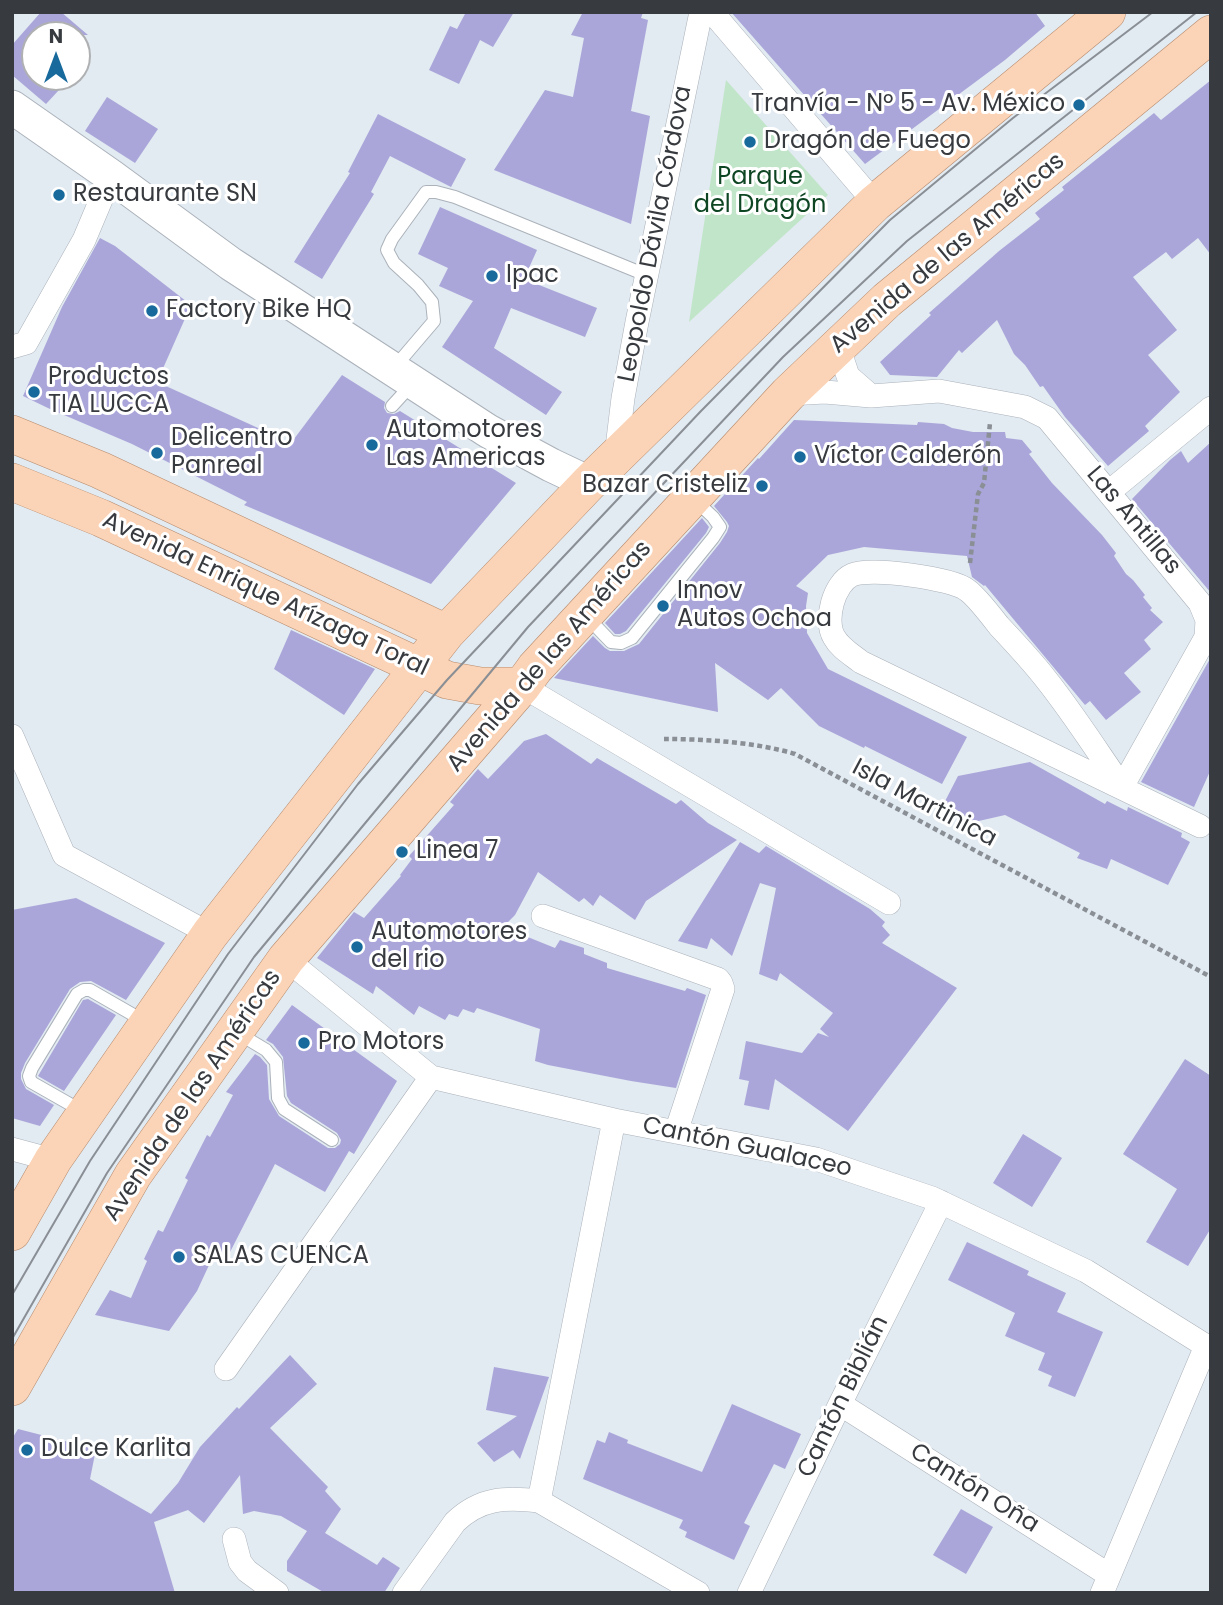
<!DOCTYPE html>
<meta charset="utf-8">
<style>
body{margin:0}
#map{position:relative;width:1223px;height:1605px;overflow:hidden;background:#e2eaf2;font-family:Poppins,sans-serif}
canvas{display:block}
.frame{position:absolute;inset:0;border:14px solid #373a3e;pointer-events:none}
.north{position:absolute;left:21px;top:21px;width:70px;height:70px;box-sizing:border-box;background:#fff;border:2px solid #afb0b2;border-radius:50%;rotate:0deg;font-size:19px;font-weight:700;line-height:28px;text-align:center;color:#373a3e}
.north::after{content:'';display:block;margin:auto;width:24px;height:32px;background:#176a9b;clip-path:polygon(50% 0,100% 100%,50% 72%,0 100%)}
</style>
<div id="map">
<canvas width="1223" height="1605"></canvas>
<div class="frame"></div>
<div class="north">N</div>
</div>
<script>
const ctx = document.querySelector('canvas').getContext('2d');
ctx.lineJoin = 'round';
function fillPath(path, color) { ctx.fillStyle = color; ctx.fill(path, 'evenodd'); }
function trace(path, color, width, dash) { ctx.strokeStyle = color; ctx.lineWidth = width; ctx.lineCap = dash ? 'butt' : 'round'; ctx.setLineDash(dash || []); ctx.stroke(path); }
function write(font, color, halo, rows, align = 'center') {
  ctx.font = font + ' Poppins,sans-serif'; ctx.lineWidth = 6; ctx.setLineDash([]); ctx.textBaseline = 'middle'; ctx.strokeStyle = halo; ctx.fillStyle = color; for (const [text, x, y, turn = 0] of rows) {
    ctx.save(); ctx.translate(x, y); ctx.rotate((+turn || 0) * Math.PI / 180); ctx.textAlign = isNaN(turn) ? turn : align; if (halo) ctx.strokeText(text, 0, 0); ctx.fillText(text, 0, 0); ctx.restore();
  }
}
const green = new Path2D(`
 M726,80L828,195L689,322Z`);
const building = new Path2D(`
 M41,12H61L88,35H35V77H71L46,104L12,75V45Z
 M466,12H514L493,47L480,40L459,84L429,70L450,26L457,29Z
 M583,12H643L641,18L648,20L631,111L650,116L631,224L494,170L545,90L573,97L584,38L571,35Z
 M731,12H1035L1045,26L1005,60L865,164Z
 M1211,80V255L1198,238L1172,259L1166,252L1133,277L1177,330L1148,355L1180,392L1145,426L1149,431L1108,466L1065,417L1043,386L1040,387L1025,365L1014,354L997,320L962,353L959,350L937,377L890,375L880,362L931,315L929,313L999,251L1040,219L1035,213L1064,190L1062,187L1154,113L1161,120Z
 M107,97L158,129L135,163L85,131Z
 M378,114L466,159L451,187L390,156L371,192L374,194L322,279L294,262L350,173L348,172Z
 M440,207L537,250L524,279L597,308L585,337L511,308L494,348L562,392L546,415L442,347L473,301L439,286L448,268L418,254Z
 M100,238L115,246L191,305L157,382L291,443L342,375L385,402L384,408L387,413L394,414L400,411L516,483L431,584L244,505L247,502L132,444L50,409L23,396L62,307Z
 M794,420L917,425L918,422L944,424L952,428L973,432H1005L1006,438L1022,440L1032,452L1029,454L1052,483L1102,535L1116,553L1114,556L1126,574L1133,580L1145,595L1143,597L1152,608L1150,610L1163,622L1144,640L1151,649L1124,673L1141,692L1106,720L1090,701L1085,705L985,585L984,586L972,577L967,556L864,547L828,555L796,586L808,593L806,606L807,633L828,669L967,737L942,784L865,746L864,748L819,726L781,688L768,700L715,663L718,712L554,678L593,636L605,648L610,651H624L639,644L720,543L727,532L729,526L727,522L714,506L758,458L759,459Z
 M1211,442V593L1132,499L1170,460L1181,451L1188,463Z
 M702,518L709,527L706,533L626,631L620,634H615L605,623Z
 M291,630L375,669L344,715L274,669Z
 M1211,657V769L1194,807L1141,782Z
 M546,734L591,764L597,758L676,804L681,800L708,823L737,840L646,901L635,920L600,895L593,906L584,898L579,902L538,872L515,915L503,927L555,948L560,940L584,948V954L607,963V968L685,991L687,988L706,995L676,1088L631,1081L548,1065L535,1061L540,1029L477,1008L474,1013L463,1009L458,1017L449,1014L445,1020L419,1006L414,1015L376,986L373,994L317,958L354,912L364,918L401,876L400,875L412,859L409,856L454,805L450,802L478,769L488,779L524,741Z
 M1030,762L1105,804L1107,801L1127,811L1128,807L1182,833L1181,837L1190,842L1168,885L1111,859L1107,869L1077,858L1080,853L1005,815L970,823L941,809L958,776Z
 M740,842L759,853L766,846L870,909L885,922L882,926L890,935L882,943L957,988L848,1131L775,1079L769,1110L744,1105L749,1081L739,1079L746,1041L802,1053L818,1033L829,1037L820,1029L833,1013L780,973L777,981L759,974L776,888L760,883L732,956L711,938L707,949L678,941Z
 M76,898L165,943L126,1000L91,981L80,982L70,989L25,1063L21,1073V1079L26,1089L54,1105L40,1126L12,1118V910Z
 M88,999L116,1015L64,1091L38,1076L83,1000Z
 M292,1005L397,1081L354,1154L349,1151L325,1192L275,1164L228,1256L216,1250L197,1291L169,1331L95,1315L110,1290L131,1298L147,1261L144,1259L158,1230L163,1232L188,1180L185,1178L207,1135L210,1137L233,1095L226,1092L255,1054L260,1057L267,1065L269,1099L279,1116L328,1148H335L340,1144L341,1140L337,1133L291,1103L287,1096L283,1057L273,1044L266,1040Z
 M1185,1059L1211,1076V1228L1188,1266L1146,1242L1177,1189L1123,1154Z
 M1023,1134L1062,1158L1032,1207L993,1183Z
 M967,1242L1029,1271L1027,1275L1066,1293L1057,1312L1103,1332L1075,1397L1048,1386L1052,1376L1038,1370L1045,1353L1005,1336L1015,1313L948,1280Z
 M290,1355L317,1384L270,1428L328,1487L325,1491L341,1509L325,1533L377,1565L383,1557L400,1568L384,1593H325L287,1571V1561L307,1531L281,1516L254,1511L243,1514L240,1475L204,1523L188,1510L154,1522L175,1593H12V1439L18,1429L96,1449L90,1479L151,1514L178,1483L200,1447L237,1407L239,1409Z
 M494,1367L549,1377L520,1459L513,1450L494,1462L477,1443L517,1416L486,1410Z
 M732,1404L801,1434L785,1469L774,1464L744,1523L750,1526L734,1560L685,1537L687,1532L679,1528L683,1520L583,1479L597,1440L605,1443L609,1432L628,1440L627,1443L702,1472Z
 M961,1509L993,1527L966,1574L933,1555Z`);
const path = new Path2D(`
 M970,563L978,494L984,483L990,423
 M664,739C705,739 755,742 795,754L1211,977`);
const lane = new Path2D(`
 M393,369L434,321L432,302L418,285L394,263L387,250L392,239L426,192H436L455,197L646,275
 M392,406L413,383
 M587,617L611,642L621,643L632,638L713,538L720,527L713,517L696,501
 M236,1032L266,1050L276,1062L278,1098L284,1109L332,1140
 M82,1111L31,1082L29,1076L32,1068L77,994L84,990H90L144,1021`);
const street = new Path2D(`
 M712,12L875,203
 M842,343L843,361L848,376L871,396
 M12,347L26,343L84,240L111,176
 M788,394L825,392L871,396L939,391L1025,407L1047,418L1200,603L1207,620L1206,637L1122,787
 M616,456L623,398L637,322L701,12
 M1109,492L1211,408
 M522,686L889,903
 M12,736L64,855L210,934
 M1122,787C1097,751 1073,713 1045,678C1031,660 1015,643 999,626C992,617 976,596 967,590C951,578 870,567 852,575C834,583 824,620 834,637C840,648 851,654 861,662L1200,826
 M543,916L718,979L721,983L723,989L676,1132
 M286,959L431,1077L614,1120L816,1159L932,1198L1086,1271L1211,1349
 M12,1149L53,1160
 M226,1369L431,1077
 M840,1404L1109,1575
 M539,1501L614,1120
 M234,1539L240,1562L247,1571L277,1593
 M404,1593L455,1522C480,1498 505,1497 539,1501L698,1593
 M749,1593L840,1404L941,1202
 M1102,1593L1206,1346`);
const secondary = new Path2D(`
 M12,107L111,176L231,264L488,431L551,465L589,483`);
const primary = new Path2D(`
 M12,434L100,470L446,633
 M12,482L101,518L447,680L480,686H522
 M12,1232L53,1160L210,934L446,633L589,483L875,203L1107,12
 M12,1387L133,1175L286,959L522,686L535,668L788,394L887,300L1211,34`);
const tram = new Path2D(`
 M12,1295L90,1161L228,954L358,784L447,680L701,411L890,220L1013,118L1153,12
 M12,1339L107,1173L254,957L528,627L783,357L907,241L1197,12`);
const markers = [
 [1079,105,7,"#176a9b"],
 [750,142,7,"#176a9b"],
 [59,195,7,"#176a9b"],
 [492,276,7,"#176a9b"],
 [152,311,7,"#176a9b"],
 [34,392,7,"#176a9b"],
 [372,445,7,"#176a9b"],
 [157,453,7,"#176a9b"],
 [800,457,7,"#176a9b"],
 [762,486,7,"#176a9b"],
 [663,606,7,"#176a9b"],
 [402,852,7,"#176a9b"],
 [357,947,7,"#176a9b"],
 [304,1043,7,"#176a9b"],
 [179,1257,7,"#176a9b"],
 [27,1450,7,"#176a9b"]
];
const poiNames = [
 ["Tranvía - Nº 5 - Av. México",1065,105,"right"],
 ["Dragón de Fuego",764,142],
 ["Restaurante SN",73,195],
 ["Ipac",506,276],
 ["Factory Bike HQ",166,311],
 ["Productos",48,378],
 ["TIA LUCCA",48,406],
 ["Automotores",386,431],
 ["Las Americas",386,459],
 ["Delicentro",171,439],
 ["Panreal",171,467],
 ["Víctor Calderón",814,457],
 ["Bazar Cristeliz",748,486,"right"],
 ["Innov",677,592],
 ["Autos Ochoa",677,620],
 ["Linea 7",416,852],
 ["Automotores",371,933],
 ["del rio",371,961],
 ["Pro Motors",318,1043],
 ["SALAS CUENCA",193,1257],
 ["Dulce Karlita",41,1450]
];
const parkNames = [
 ["Parque",760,178],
 ["del Dragón",760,206]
];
const streetNames = [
 ["Leopoldo Dávila Córdova",656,234,-79],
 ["Avenida de las Américas",948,254,-40],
 ["Las Antillas",1133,521,50],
 ["Avenida Enrique Arízaga Toral",265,595,25],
 ["Avenida de las Américas",550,657,-49],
 ["Isla Martinica",924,804,28],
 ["Avenida de las Américas",193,1096,-56],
 ["Cantón Gualaceo",747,1148,12],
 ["Cantón Biblián",844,1397,-64],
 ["Cantón Oña",974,1489,32]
];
fillPath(green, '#c1e5c8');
fillPath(building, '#aaa6d9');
trace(lane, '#abb2ba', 14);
trace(street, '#abb2ba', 24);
trace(secondary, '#abb2ba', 35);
trace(primary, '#b58b6d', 38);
trace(path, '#8a8f95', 4.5, [5, 3.5]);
trace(lane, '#fff', 12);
trace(street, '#fff', 23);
trace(secondary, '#fff', 33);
trace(primary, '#fbd3b6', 37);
trace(tram, '#8a8f95', 2);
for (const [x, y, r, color] of markers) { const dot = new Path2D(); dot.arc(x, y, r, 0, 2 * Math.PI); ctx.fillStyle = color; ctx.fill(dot); trace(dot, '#fff', 2.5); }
write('24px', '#373a3e', '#fff', poiNames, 'left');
write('24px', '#0e4623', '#fff', parkNames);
write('24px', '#373a3e', '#fff', streetNames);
</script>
